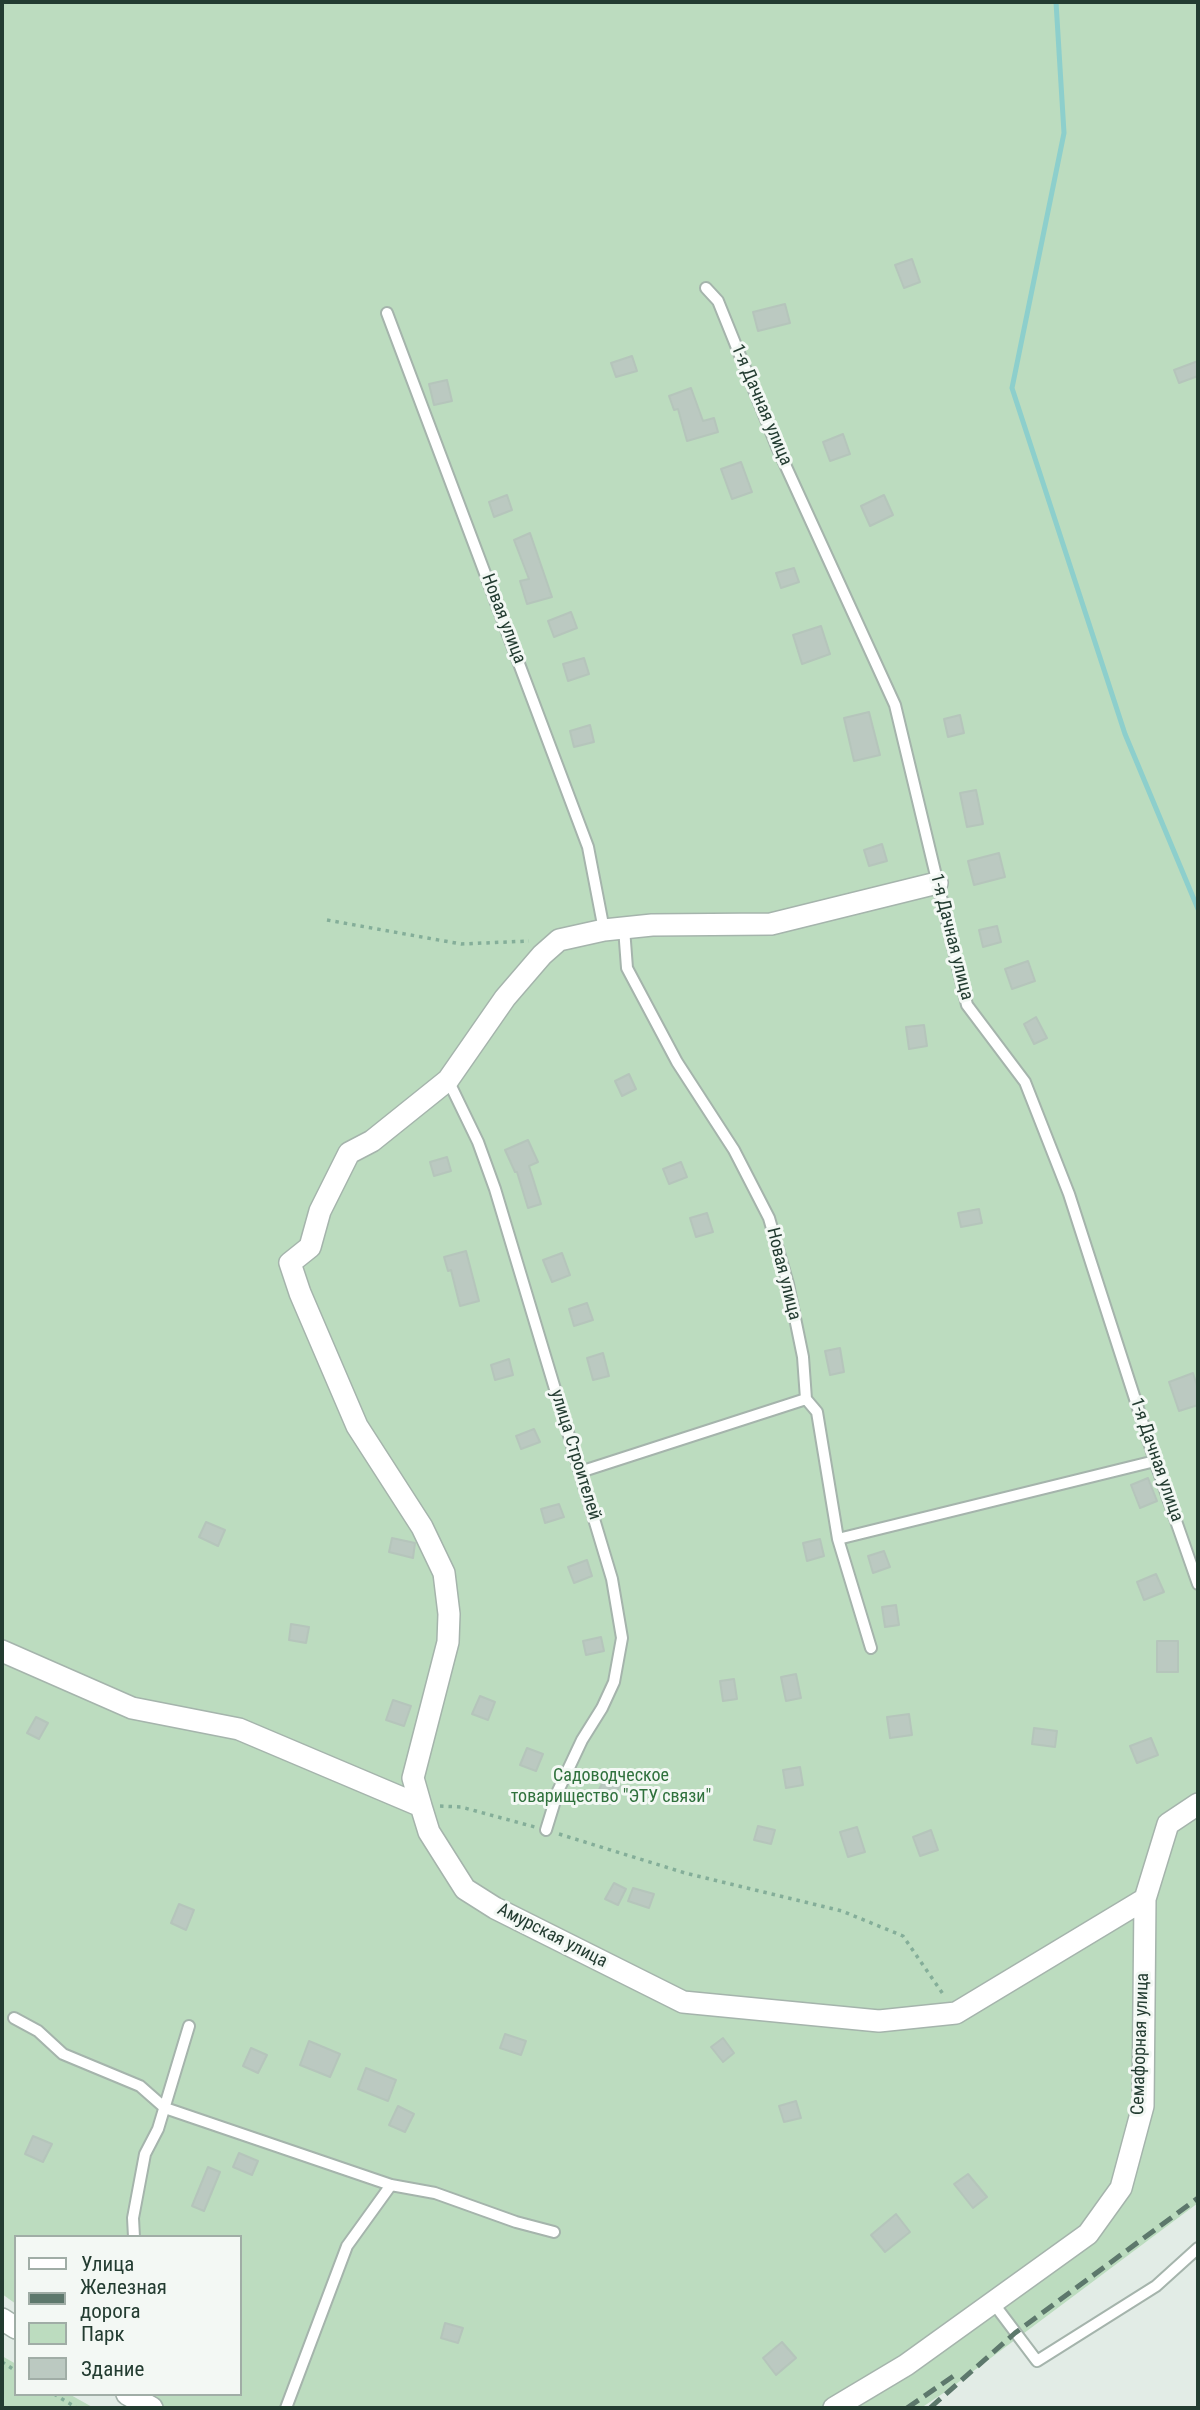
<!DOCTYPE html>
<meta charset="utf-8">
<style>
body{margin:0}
#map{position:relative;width:1200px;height:2410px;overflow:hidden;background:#e2ece6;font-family:"Roboto Condensed",sans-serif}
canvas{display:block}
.frame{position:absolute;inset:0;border:4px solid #233c31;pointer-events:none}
.legend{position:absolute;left:14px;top:2235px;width:228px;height:161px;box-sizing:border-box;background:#f3f8f4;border:2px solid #a0ada6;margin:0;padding:9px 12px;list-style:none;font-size:21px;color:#233c31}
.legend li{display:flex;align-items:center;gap:14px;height:35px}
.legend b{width:35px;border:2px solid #a0ada6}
</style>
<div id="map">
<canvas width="1200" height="2410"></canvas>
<div class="frame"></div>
<ul class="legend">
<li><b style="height:9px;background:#fff"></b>Улица</li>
<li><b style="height:9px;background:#5d786c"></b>Железная дорога</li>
<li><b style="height:19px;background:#bcdcbf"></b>Парк</li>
<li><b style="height:19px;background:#bbc9c1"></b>Здание</li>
</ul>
</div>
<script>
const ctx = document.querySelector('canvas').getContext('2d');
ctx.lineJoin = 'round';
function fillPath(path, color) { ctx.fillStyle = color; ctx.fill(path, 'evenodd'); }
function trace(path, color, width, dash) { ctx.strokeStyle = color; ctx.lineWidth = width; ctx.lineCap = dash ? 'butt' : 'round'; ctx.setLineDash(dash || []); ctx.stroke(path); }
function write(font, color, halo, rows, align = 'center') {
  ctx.font = font + ' "Roboto Condensed",sans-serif'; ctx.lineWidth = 6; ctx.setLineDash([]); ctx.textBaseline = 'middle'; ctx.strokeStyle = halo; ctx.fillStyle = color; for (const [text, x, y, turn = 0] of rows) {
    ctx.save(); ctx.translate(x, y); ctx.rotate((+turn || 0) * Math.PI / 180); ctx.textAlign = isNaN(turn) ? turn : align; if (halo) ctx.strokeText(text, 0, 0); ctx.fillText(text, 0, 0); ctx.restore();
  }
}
const green = new Path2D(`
 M2,2H1198V2203L948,2390L921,2408H138L115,2394H240V2237H16V2304L2,2294Z
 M2,2356L16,2364V2394H69L94,2408H2Z`);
const stream = new Path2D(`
 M1056,2L1064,133L1012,388L1125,734L1198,909`);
const building = new Path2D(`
 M912,259L920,282L904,288L895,265Z
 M785,304L790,323L758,331L753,312Z
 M632,356L637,371L616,377L611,363Z
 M1198,361V376L1179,383L1174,370Z
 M447,380L452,401L434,405L429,384Z
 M691,388L703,421L714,418L718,432L687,441L678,409L674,410L669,396Z
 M843,434L850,454L830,461L823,442Z
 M741,462L752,492L732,499L721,469Z
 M507,495L512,510L494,517L489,502Z
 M884,495L893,515L870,526L861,506Z
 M530,533L552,597L527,604L520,581L529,579L514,540Z
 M794,568L799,582L781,588L776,573Z
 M571,612L577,628L554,637L548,621Z
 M821,626L830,654L802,664L793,635Z
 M584,658L589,674L568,681L563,664Z
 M869,712L880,755L854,761L844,718Z
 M960,715L964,733L948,737L944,719Z
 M590,725L594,742L574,747L570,731Z
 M976,790L983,824L967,827L960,793Z
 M882,844L887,861L869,866L864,850Z
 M999,853L1005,877L974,885L968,861Z
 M997,926L1001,942L983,947L979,930Z
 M1028,961L1035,981L1012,989L1005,969Z
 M1036,1017L1047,1038L1034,1044L1024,1024Z
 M924,1025L927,1046L909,1049L906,1027Z
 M629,1074L636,1089L622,1096L615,1081Z
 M528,1140L538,1162L529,1166L541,1204L528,1208L517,1172H515L505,1150Z
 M447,1157L451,1171L434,1176L430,1162Z
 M681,1162L687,1177L669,1184L663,1169Z
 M979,1209L982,1223L961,1227L958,1213Z
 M707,1213L713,1232L696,1237L690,1218Z
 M466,1251L479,1301L460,1306L451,1270L448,1271L444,1257Z
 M562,1253L570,1275L552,1282L543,1260Z
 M587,1303L593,1320L574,1326L569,1309Z
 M840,1348L844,1372L830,1375L825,1351Z
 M603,1353L609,1376L593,1380L587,1358Z
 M509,1359L513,1375L495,1380L491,1365Z
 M1193,1373L1198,1389V1405L1179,1411L1169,1382Z
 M534,1429L540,1442L521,1449L516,1436Z
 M1148,1478L1157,1501L1140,1508L1131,1485Z
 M559,1504L564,1517L545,1523L541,1509Z
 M206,1522L225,1530L218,1546L199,1537Z
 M392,1538L415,1543L413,1558L389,1552Z
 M820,1539L824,1556L807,1561L803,1543Z
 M884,1551L890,1567L873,1573L868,1556Z
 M587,1560L592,1576L574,1583L568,1567Z
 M1156,1574L1164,1592L1144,1600L1137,1582Z
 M896,1605L899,1625L885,1627L882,1607Z
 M291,1624L309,1627L306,1643L289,1640Z
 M601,1637L604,1651L586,1655L583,1641Z
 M1157,1641H1178V1672H1157Z
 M796,1674L801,1698L786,1701L781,1677Z
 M734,1679L737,1699L723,1701L720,1681Z
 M480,1696L495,1702L488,1720L472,1714Z
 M393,1700L411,1706L404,1726L386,1720Z
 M909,1714L912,1735L890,1738L887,1717Z
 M36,1717L48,1723L39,1739L27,1733Z
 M1034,1728L1057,1731L1055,1747L1032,1744Z
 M1151,1738L1158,1755L1137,1763L1130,1746Z
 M527,1748L543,1754L536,1771L520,1765Z
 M800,1767L803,1785L786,1788L783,1770Z
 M605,1778L620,1786L610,1804L595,1797Z
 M758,1826L775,1830L771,1844L754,1840Z
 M857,1827L865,1852L848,1857L840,1832Z
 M931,1830L938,1850L920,1856L913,1837Z
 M614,1883L626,1889L618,1905L605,1899Z
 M633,1888L654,1894L649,1908L628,1901Z
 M179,1904L194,1910L186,1930L171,1923Z
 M505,2034L526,2041L521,2055L500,2048Z
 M723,2038L734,2053L723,2062L711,2047Z
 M309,2041L340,2054L330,2077L300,2065Z
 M251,2048L267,2055L258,2073L243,2066Z
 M366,2068L396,2080L388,2101L358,2089Z
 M796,2101L801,2118L784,2122L779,2106Z
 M398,2106L414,2114L405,2132L389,2125Z
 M33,2136L52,2144L43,2162L25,2154Z
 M239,2153L258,2161L252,2175L233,2167Z
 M208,2167L220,2172L204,2211L192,2206Z
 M968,2174L987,2197L973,2208L954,2184Z
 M896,2214L910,2232L885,2252L871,2235Z
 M445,2323L463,2328L458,2343L441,2338Z
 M782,2342L796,2358L776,2375L763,2358Z`);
const path = new Path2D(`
 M327,920L461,944L529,941
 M440,1806L461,1807L535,1827
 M559,1834L685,1873L842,1911L903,1936L943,1994
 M2,2362L16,2371
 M54,2394L77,2408`);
const service = new Path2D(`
 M706,288L718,301L777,447L895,705L967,1005L1025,1082L1069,1194L1155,1461L1198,1584
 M387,313L588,847L604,930
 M624,928L627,968L677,1062L734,1150L769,1218L788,1284L803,1357L806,1399L817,1412L838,1539L871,1648
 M448,1080L478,1142L495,1189L612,1579L622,1638L614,1682L602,1708L582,1740L558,1791L546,1830
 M580,1472L806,1399
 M838,1539L1155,1461
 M14,2018L38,2031L63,2054L140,2086L165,2108L391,2185L435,2193L516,2222L554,2232
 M134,2237L133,2218L145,2154L158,2129L189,2026
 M994,2304L1037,2361L1156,2286L1198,2248
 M286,2408L347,2246L391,2185`);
const minor = new Path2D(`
 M2,1651L132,1708L239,1729L421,1806L429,1832L465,1889L495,1908L683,2002L879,2021L956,2013L1145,1899
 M421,1806L413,1778L448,1642L449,1614L444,1573L422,1527L357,1426L300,1293L290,1263L310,1247L320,1211L349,1153L372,1141L448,1080L505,998L542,955L559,940L604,930L652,925L771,924L937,883
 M2,2319L16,2328
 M127,2394L152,2408
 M834,2408L906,2365L1088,2234L1121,2188L1143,2106L1145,1899L1168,1824L1198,1804`);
const rail = new Path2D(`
 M907,2408L955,2375
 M930,2408L1015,2333L1198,2198`);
const streetNames = [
 ["1-я Дачная улица",761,405,67],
 ["Новая улица",503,619,69],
 ["1-я Дачная улица",951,937,76],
 ["Новая улица",783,1274,76],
 ["улица Строителей",575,1455,73],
 ["1-я Дачная улица",1156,1460,71],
 ["Амурская улица",552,1936,27],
 ["Семафорная улица",1141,2044,-88]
];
const parkNames = [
 ["Садоводческое",611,1776],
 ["товарищество \"ЭТУ связи\"",611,1797]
];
fillPath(green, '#bcdcbf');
trace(stream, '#8dcfcc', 5);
fillPath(building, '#bbc9c1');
trace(building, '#b5c5bb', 2);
trace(service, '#a5b4ac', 14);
trace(minor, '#a5b4ac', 24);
trace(path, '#84ae99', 3.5, [3.5, 5]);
trace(service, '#fff', 10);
trace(minor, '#fff', 21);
trace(rail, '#5d786c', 5, [14, 7]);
write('18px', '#233c31', '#f3f8f4', streetNames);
write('18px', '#2f713c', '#f3f8f4', parkNames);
</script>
